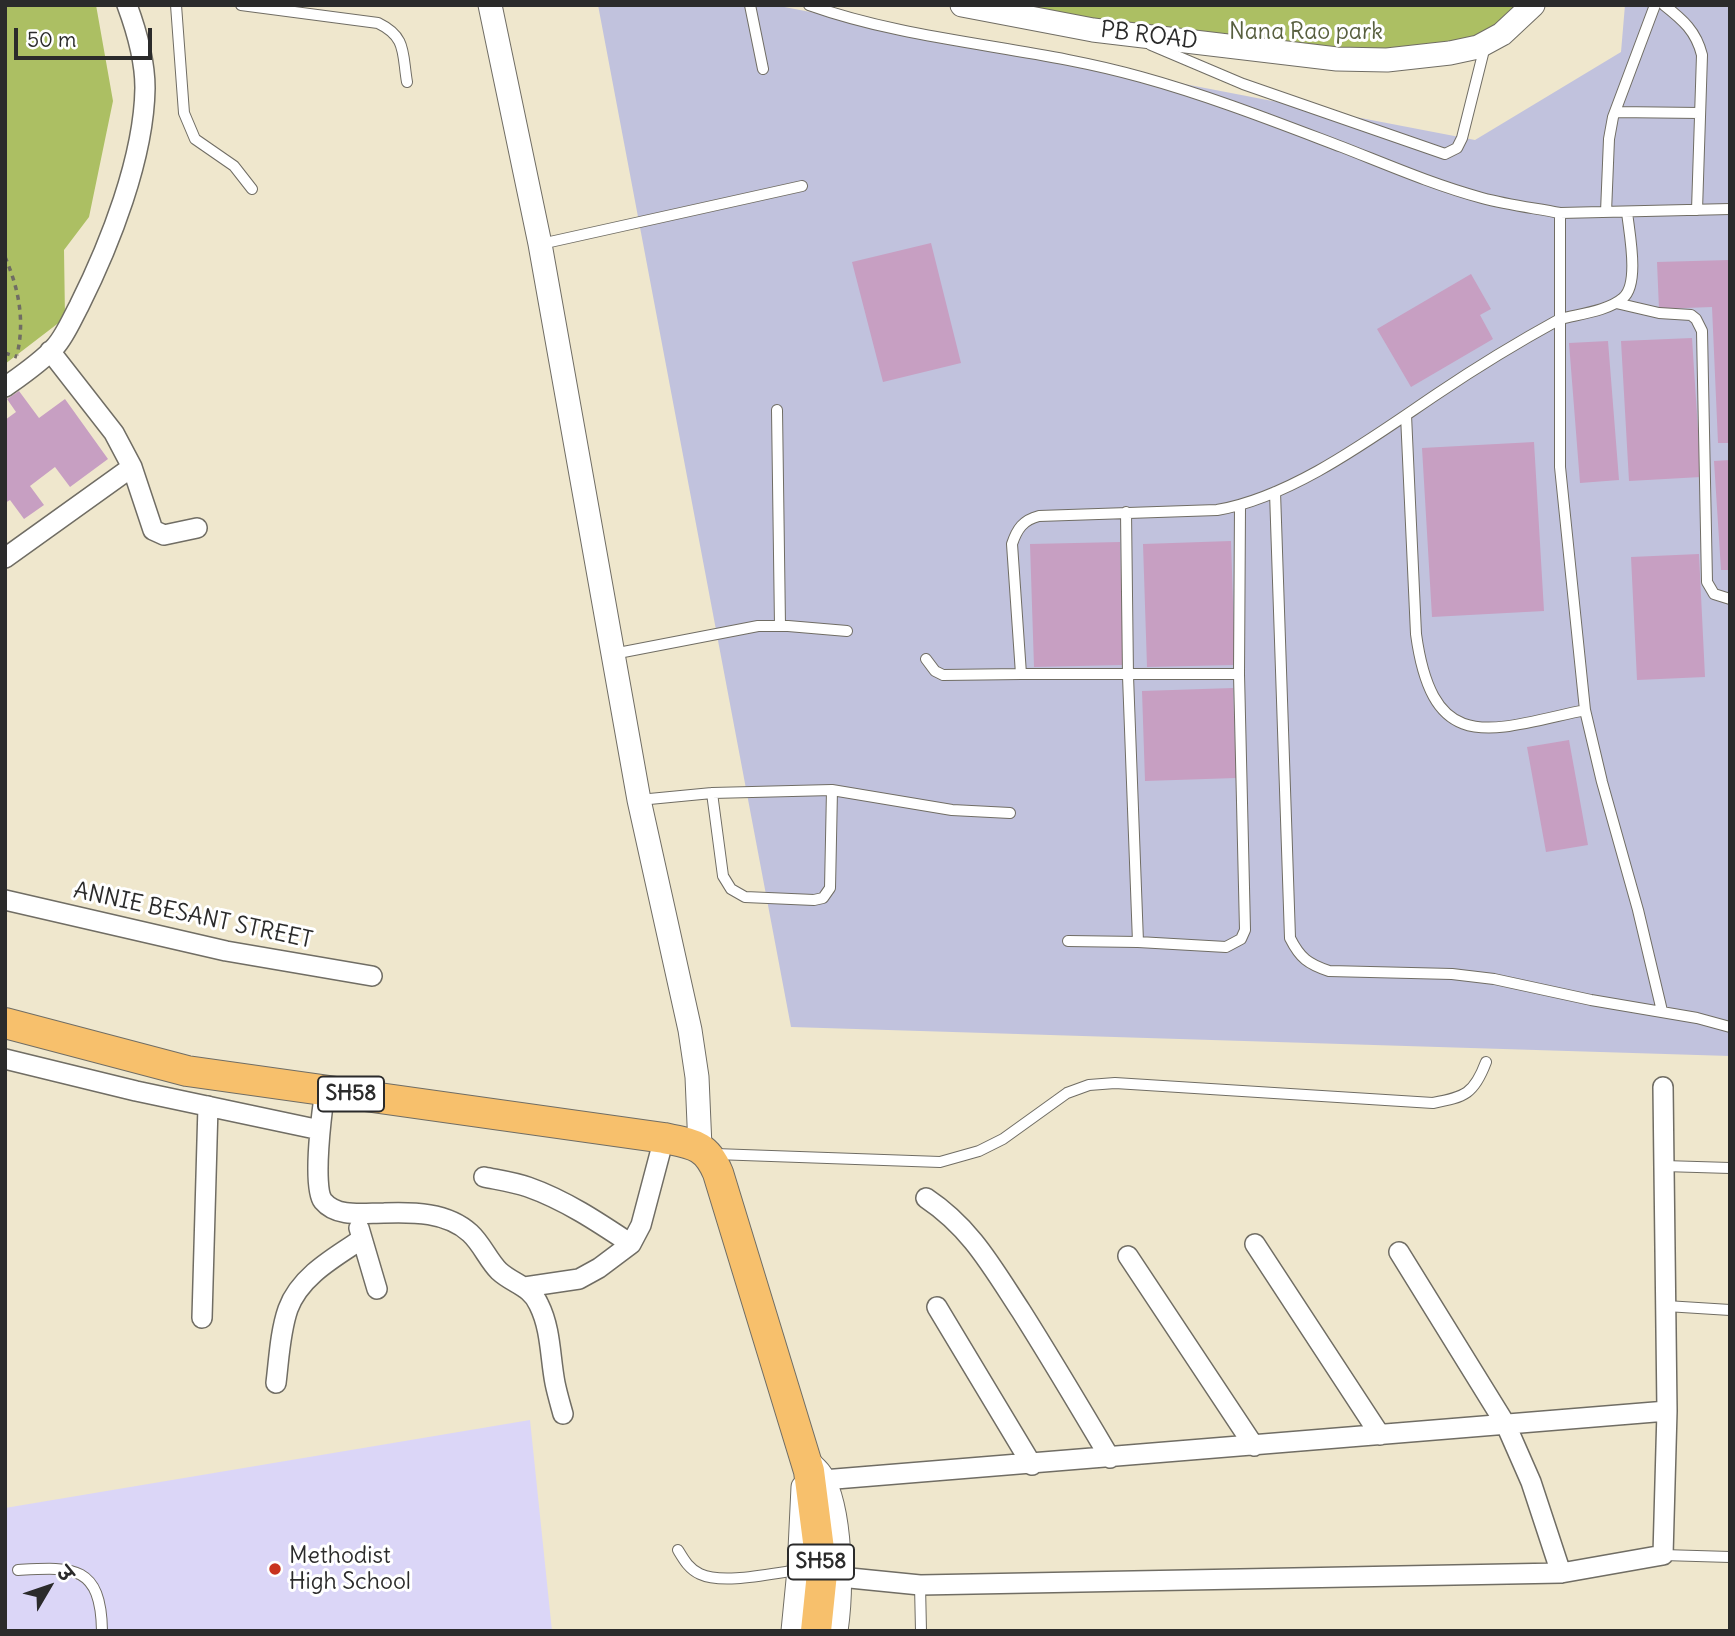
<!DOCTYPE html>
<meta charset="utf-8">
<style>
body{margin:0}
#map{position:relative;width:1735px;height:1636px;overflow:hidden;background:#efe7cd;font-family:Delius,"Playpen Sans Deva",sans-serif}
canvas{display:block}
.frame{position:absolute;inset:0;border:7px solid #2b2b2b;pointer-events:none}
.north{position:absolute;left:14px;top:1552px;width:70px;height:70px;-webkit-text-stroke:5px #fff;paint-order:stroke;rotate:51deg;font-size:19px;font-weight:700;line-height:28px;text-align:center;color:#2b2b2b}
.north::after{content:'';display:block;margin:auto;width:24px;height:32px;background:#2b2b2b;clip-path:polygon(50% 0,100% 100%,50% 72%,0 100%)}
.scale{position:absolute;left:14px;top:28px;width:138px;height:32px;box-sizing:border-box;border:4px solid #2b2b2b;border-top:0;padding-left:9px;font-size:21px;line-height:24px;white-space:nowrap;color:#2b2b2b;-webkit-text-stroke:5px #fff;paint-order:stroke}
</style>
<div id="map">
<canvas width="1735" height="1636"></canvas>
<div class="frame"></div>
<div class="north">उ</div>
<div class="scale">50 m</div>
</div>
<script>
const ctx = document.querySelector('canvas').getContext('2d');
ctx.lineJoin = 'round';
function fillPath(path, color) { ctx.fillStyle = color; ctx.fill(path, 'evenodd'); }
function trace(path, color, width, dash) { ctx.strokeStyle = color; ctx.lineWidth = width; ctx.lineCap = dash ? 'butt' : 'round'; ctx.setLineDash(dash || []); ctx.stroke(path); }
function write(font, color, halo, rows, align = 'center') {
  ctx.font = font + ' Delius,sans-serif'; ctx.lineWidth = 6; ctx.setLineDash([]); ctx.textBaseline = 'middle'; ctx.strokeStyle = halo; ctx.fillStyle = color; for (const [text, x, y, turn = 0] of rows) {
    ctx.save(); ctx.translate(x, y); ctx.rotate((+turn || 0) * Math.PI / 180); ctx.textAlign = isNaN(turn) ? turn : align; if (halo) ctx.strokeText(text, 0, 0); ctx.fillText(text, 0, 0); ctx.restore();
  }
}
const built = new Path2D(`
 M530,1420L552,1631H5V1508Z`);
const industrial = new Path2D(`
 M598,5H774L1475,140L1621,52L1625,5H1730V1056L791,1027Z`);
const green = new Path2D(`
 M5,5H96L113,101L89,217L64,250L65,318L5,364Z
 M955,5H1525L1492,49L1283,60Z`);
const building = new Path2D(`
 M931,243L961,363L883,382L852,262Z
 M1730,260V443H1718L1712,307L1659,309L1657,262Z
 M1471,274L1491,309L1480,315L1493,339L1411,387L1377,329Z
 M1692,338L1701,477L1629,481L1621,341Z
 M1608,341L1619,480L1580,483L1569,343Z
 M19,391L39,418L65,399L108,459L70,487L55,467L30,486L44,505L24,519L10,500L5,503V420L16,412L7,399Z
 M1534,442L1544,611L1432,617L1422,448Z
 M1730,460V570H1721L1714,461Z
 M1231,541L1235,665L1147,667L1143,544Z
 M1120,542L1123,665L1034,667L1030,544Z
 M1699,554L1705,677L1637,680L1631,557Z
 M1233,688L1236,778L1145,781L1142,691Z
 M1569,740L1588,845L1546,852L1527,747Z`);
const path = new Path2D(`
 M5,257C19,289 25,321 17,355
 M5,353L17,357`);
const service = new Path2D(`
 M176,5L184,113L195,139L234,166L252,189
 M241,5L378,23C407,37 402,53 407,82
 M750,5L763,69
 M809,5C916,43 1032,46 1141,77C1210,96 1276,122 1342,147C1388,165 1434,185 1482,198C1508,205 1534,208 1560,213V319C1518,342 1477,367 1437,394C1373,437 1293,497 1217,510L1039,516C1023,520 1017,529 1012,544L1021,674H1239L1240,506
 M1664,5C1683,20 1696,31 1702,55L1697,210
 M1151,45L1243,84L1445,154L1457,148L1462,138L1485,46
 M1615,112L1700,113
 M1606,212L1609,139L1613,117L1655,5
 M1627,212C1629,232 1640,284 1623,298C1608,311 1579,314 1560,319V467L1585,710L1602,782L1638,910L1662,1011
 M1560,213L1730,209
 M541,244L802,186
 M1616,303L1659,313L1691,315L1696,319L1702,331L1707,582L1714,594L1730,599
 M777,410L780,626
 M1406,415L1416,634C1433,758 1491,730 1585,710
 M1275,492L1290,938C1300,958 1308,964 1329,971L1452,974L1494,979L1591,1000L1697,1018L1730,1027
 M613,654L758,626H788L847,631
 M926,659L935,671L943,675L1021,674
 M712,793L723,876L731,889L745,897L814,900L823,898L830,888L832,790
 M639,800L712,793L832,790L952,810L1010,813
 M1068,941L1138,942L1128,676L1126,512
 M1138,942L1226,947L1241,939L1245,930L1239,674
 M715,1154L940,1162L979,1151L1003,1139L1067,1093L1089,1085L1115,1083L1433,1103C1465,1097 1474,1094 1486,1062
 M1664,1166L1730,1168
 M1666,1306L1730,1310
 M678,1550C684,1560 689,1569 700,1574C723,1585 773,1573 799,1570
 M1663,1555L1730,1557
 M18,1570C72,1567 101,1564 102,1631
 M920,1585L921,1631`);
const minor = new Path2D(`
 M50,351L114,433L132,467L153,530L164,535L197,528
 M5,387C22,375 40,363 55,347C65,336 72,319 79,306C110,244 144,158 145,88C145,59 137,32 127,5
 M5,558L132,467
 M5,900L226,951L372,976
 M5,1059L136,1091L320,1130
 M325,1090C322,1111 312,1187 323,1201C337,1218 364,1213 384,1213C413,1212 447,1212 470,1233C482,1244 488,1260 499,1271C513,1284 531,1286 539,1305C551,1329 550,1357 555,1383C557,1393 560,1403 563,1414
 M484,1177C499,1180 514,1182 528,1187C565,1200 598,1222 631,1244
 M926,1198C971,1228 992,1267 1021,1311C1052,1360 1081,1409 1110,1458
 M359,1228L377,1289
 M1255,1244L1380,1435
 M1399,1252L1506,1425L1531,1482L1561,1573
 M1128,1256L1254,1446
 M525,1287L579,1279L599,1268L631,1244L641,1225L664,1138
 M937,1307L1032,1465
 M202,1318L208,1106
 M276,1383C279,1359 280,1332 288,1309C300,1276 335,1257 362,1239
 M823,1480L1667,1411
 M840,1577L920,1585L1561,1573L1663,1555L1667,1411L1663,1087`);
const tertiary = new Path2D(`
 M490,5L540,244L639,800L690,1030L697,1077L700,1147
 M962,5L1093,30L1337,59L1387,60L1450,53L1478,47L1502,34L1533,5
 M810,1463C814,1467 819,1471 821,1475C842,1510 842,1591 836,1631
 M793,1631L799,1570L803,1487`);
const primary = new Path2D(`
 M5,1023L187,1071L664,1138C692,1144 706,1144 718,1173L809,1471L822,1573L816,1631`);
const markers = [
 [275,1569,7,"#c8321e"]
];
const shields = [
 [351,1094,66],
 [821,1562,66]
];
const shieldNames = [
 ["SH58",351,1094],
 ["SH58",821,1562]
];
const parkNames = [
 ["Nana Rao park",1306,32]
];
const streetNames = [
 ["PB ROAD",1149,36,7],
 ["ANNIE BESANT STREET",193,916,12]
];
const poiNames = [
 ["Methodist",289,1556],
 ["High School",289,1582]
];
fillPath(built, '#dbd6f7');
fillPath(industrial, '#c1c2dd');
fillPath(green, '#acbf63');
fillPath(building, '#c79fc2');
trace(service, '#706d64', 12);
trace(minor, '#706d64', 22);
trace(tertiary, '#706d64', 25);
trace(primary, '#706d64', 32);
trace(path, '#706d64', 3.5, [5, 5]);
trace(service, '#fff', 10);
trace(minor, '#fff', 19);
trace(tertiary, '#fff', 23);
trace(primary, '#f7c06c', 30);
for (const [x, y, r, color] of markers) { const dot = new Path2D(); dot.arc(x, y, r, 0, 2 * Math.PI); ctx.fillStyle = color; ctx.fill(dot); trace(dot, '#fff', 2.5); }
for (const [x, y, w] of shields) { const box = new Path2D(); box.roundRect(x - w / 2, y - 17.5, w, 35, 5); ctx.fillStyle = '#fff'; ctx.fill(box); trace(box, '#2b2b2b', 2); }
write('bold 21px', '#2b2b2b', null, shieldNames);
write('23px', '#585f3f', '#fff', parkNames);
write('23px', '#2b2b2b', '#fff', streetNames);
write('23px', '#2b2b2b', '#fff', poiNames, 'left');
</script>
